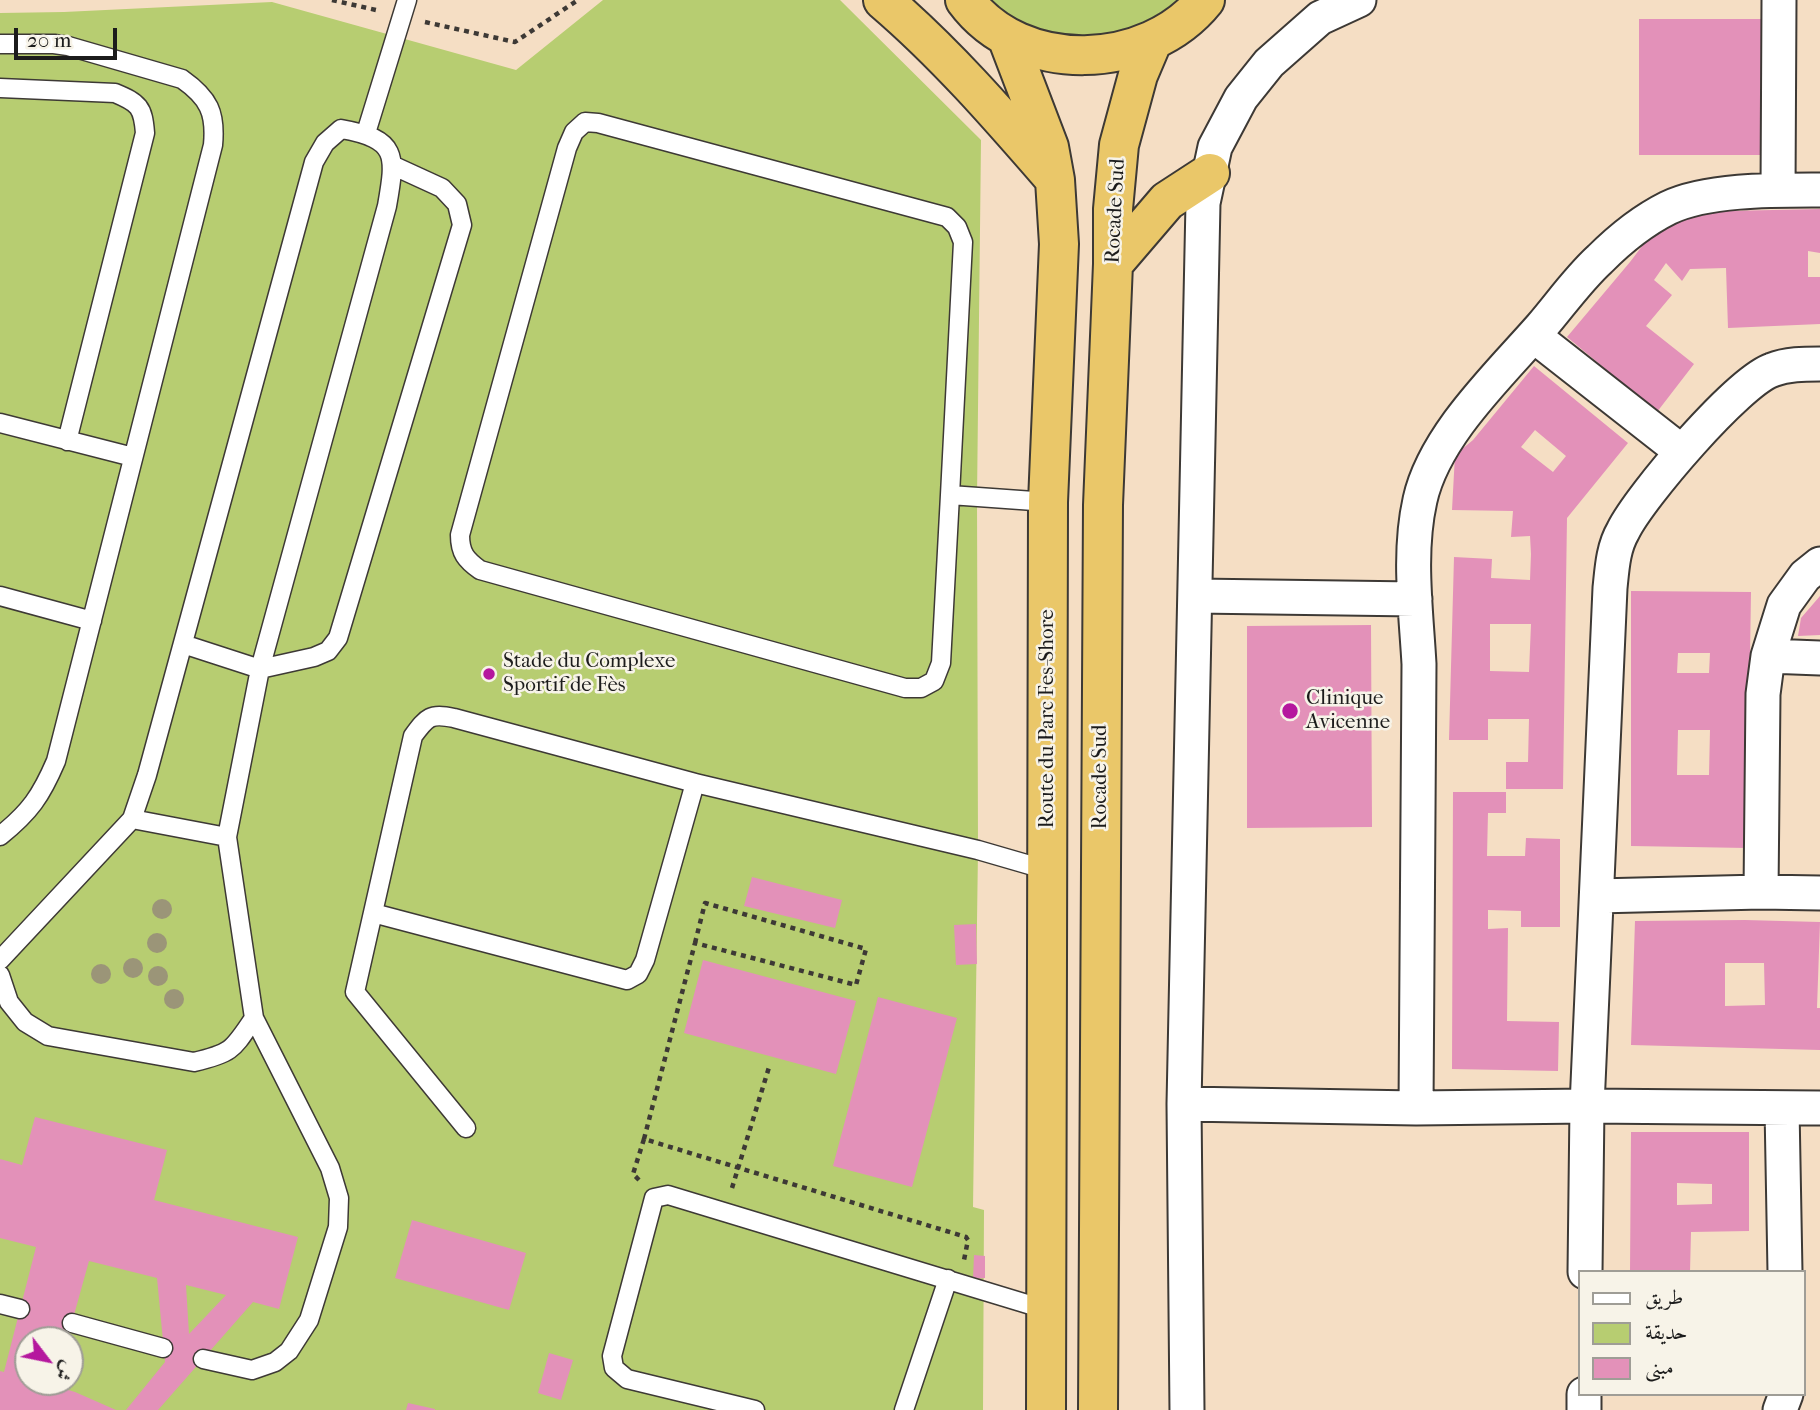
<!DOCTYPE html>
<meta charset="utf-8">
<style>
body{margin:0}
#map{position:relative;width:1820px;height:1410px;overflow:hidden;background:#f5dec4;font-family:"IM FELL French Canon",Amiri,serif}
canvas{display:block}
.legend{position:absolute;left:1578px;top:1270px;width:228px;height:126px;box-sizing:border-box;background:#f7f3e8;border:2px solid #9f9d96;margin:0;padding:9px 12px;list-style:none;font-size:21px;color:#1c1c1c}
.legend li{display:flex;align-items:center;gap:14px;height:35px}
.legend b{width:35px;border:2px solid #9f9d96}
.north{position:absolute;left:14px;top:1326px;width:70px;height:70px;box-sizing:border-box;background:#f7f3e8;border:2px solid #9f9d96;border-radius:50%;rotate:122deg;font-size:19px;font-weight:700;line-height:28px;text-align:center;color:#1c1c1c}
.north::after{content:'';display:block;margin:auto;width:24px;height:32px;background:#b5179e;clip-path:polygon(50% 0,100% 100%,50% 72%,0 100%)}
.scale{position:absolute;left:14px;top:28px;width:103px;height:32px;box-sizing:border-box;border:4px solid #1c1c1c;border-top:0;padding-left:9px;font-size:21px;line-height:24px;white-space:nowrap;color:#1c1c1c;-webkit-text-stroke:5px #f7f3e8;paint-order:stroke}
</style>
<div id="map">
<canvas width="1820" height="1410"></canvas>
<ul class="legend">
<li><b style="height:9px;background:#fff"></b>طريق</li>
<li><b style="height:19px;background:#b7cd71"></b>حديقة</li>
<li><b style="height:19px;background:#e391b9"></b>مبنى</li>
</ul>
<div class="north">ش</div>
<div class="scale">20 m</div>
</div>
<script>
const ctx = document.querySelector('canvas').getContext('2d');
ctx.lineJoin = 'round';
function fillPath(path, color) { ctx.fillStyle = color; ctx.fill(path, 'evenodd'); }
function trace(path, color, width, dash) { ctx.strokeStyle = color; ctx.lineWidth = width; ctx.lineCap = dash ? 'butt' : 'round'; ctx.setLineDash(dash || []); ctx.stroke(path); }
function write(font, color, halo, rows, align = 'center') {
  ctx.font = font + ' "IM FELL French Canon",serif'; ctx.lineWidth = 5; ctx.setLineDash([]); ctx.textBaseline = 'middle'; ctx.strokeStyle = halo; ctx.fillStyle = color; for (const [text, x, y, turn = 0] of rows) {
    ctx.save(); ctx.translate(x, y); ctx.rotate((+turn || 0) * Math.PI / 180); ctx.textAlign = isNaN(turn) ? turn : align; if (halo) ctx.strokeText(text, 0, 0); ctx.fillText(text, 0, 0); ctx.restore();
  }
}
const green = new Path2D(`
 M603,0H840L981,140L977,498L978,850L973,1207L984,1210L983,1410H0V13L64,12L272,2L516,70ZM28,1340H70V1382H28Z
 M989,0H1177C1132,39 1069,48 1016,19C1006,14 998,6 989,0Z`);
const building = new Path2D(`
 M1639,19H1773V155H1639Z
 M1820,209V253L1808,251V277H1820V324L1728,328L1726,268L1690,269L1682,281L1666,263L1654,280L1672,295L1646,326L1694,364L1657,412L1567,337L1630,262L1665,216L1726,211Z
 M1534,366L1628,443L1567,518L1563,789H1506V762H1528L1529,719H1488V740H1449L1454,557L1492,559L1491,578L1530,580L1531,554L1530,536L1511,537L1513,511L1452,510L1455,455L1473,440ZM1535,430L1566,456L1553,472L1521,447ZM1490,624H1531L1529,672L1490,671Z
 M1631,591L1751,592L1747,848L1631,846ZM1678,653H1710L1709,673H1677ZM1678,730H1710L1709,775H1677Z
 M1820,596V635L1798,636L1801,618Z
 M1371,625L1372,827L1247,828V626Z
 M1453,792H1506V813H1488L1487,856H1525L1526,838L1560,839V927H1521V911L1488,910V929L1508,928L1507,1021L1559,1022L1558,1071L1452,1069Z
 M752,877L842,900L835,928L744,906Z
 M1745,920L1820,922L1817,1008H1820V1050L1631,1045L1635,921ZM1725,963H1764L1765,1005L1725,1006Z
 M976,924L977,964L956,965L954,925Z
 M703,960L856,1001L836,1074L684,1033Z
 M878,997L957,1018L912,1187L833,1166Z
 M35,1117L167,1150L154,1200L298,1237L279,1309L253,1302L158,1410H126L165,1362L157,1278L89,1261L67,1340H28V1382H56L55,1386L75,1392L116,1410H0V1371L4,1372L36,1247L0,1238V1159L22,1165ZM186,1285L226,1295L189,1334Z
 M1631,1132H1749V1231L1691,1232L1690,1272H1630ZM1677,1183L1712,1184V1204L1677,1205Z
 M412,1220L526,1253L509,1310L395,1278Z
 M974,1255L985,1256V1278L973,1279Z
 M549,1353L573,1360L561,1400L538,1393Z
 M408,1403L435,1409V1410H406Z`);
const path = new Path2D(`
 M332,0L376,10
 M425,22L515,42L578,0
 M695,943L705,903L866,949L856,985L695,943L644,1139L966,1237L968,1240L964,1260
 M639,1180L633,1174L644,1139
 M732,1188L770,1064`);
const service = new Path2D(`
 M0,44H54L68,46L182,79C209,98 216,113 213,145L56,761C41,796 30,812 0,836
 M0,88L115,93C139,103 143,107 145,133L67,441
 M366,133L407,0
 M0,423L133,457
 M950,495L941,663L934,681L921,688H905L480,570C466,560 460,553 460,535L567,148L574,132L585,122L598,123L947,217L957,227L963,242L950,495L1048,502
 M0,596L92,621
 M183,644L260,669L314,657L328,651L338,638L462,225L457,204L442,188L394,166
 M132,819L227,837
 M373,913L627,980L638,974L645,960L695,783
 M0,960L132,819L147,775L314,162L325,143L341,129C398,139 396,155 387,206L260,669L227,837L254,1018L330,1168L339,1198L338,1227L309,1320L289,1351L275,1362L252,1370L203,1359
 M0,975L9,1002L25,1022L48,1036L194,1062C233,1053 233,1049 254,1018
 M466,1128L355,992L413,736C427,717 430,713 454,718L695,783L978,850L1047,870
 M0,1304L20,1309
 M72,1323L163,1348
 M755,1410L627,1379L614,1368L612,1356L654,1198L668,1195L1047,1310
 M904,1410L948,1279`);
const minor = new Path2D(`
 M1778,190L1779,0
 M1534,336L1682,452
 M1196,596L1415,599
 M1768,656L1820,658
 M1761,892L1763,694L1768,656L1784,605L1805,576L1820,564
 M1597,896L1761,892L1820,893
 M1184,1104L1416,1108L1587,1106L1820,1108
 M1416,1108L1419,664C1416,610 1408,553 1420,500C1434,436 1499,375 1541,327C1560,305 1578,279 1600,259C1619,240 1644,220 1668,208C1707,189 1777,190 1820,190
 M1782,1108L1785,1272
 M1585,1272L1587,1106L1610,588C1612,569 1613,548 1623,531C1640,496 1738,382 1772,370C1787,364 1804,364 1820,364
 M1187,1410L1184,1104L1203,203L1215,147L1241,98L1269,63L1320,18L1359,0
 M1584,1410V1394
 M1780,1410L1786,1394`);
const trunk = new Path2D(`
 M883,0C945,53 998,114 1051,175
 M965,0C1021,76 1148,71 1205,0
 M1007,37L1049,147L1055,180L1059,244L1048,502L1046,1410
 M1113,264L1167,201L1210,173
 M1098,1410L1103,505L1113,264V209L1119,145L1138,75L1152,42`);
const trees = [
 [162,909],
 [157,943],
 [133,968],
 [101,974],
 [158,976],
 [174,999]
];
const markers = [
 [489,674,7,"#b5179e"],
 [1290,711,9,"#b5179e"]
];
const streetNames = [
 ["Rocade Sud",1116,211,-87],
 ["Route du Parc Fes-Shore",1048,719,-90],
 ["Rocade Sud",1101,777,-90]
];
const poiNames = [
 ["Stade du Complexe",503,662],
 ["Sportif de Fès",503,686],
 ["Clinique",1306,699],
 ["Avicenne",1306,723]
];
fillPath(green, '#b7cd71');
fillPath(building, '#e391b9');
trace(service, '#3d3935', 21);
trace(minor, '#3d3935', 37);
trace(trunk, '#3d3935', 42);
trace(path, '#3d3935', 4.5, [5, 5]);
trace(service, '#fff', 18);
trace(minor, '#fff', 33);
trace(trunk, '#eac769', 38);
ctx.fillStyle = '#9b9578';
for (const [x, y] of trees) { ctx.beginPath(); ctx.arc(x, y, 10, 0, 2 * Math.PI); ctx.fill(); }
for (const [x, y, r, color] of markers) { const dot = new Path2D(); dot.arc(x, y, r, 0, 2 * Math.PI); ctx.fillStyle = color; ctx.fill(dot); trace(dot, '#f7f3e8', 2.5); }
write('21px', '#1c1c1c', '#f7f3e8', streetNames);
write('21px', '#1c1c1c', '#f7f3e8', poiNames, 'left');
</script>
